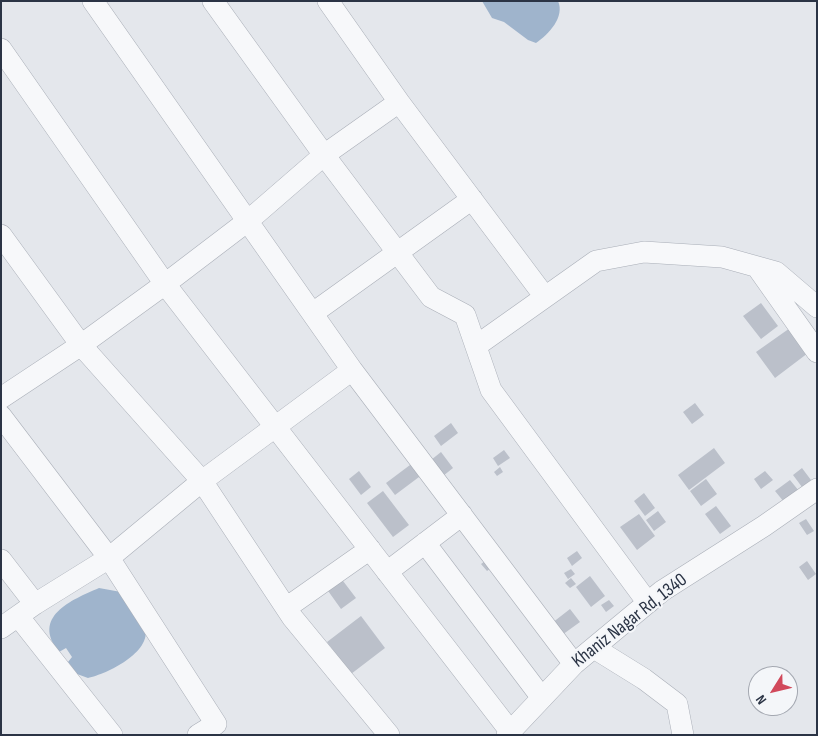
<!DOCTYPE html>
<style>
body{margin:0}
#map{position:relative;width:818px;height:736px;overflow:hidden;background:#e4e7ec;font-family:"Sofia Sans Condensed",sans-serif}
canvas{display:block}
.frame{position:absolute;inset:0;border:2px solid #2b3445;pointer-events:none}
.north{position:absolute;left:748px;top:666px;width:50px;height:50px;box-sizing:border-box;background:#f4f6f9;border:1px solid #a4a8b1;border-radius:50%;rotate:234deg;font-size:14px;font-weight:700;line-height:20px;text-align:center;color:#2b3445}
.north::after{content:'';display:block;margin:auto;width:18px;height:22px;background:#d1495b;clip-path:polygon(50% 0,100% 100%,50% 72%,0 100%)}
</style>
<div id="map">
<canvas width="818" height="736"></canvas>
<div class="frame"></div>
<div class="north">N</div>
</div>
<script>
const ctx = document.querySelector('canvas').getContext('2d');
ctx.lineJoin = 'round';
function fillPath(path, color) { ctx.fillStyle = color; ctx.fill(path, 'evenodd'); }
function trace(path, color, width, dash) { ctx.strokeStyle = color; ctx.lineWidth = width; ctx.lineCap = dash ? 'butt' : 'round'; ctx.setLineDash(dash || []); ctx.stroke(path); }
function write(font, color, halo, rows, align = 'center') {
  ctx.font = font + ' "Sofia Sans Condensed",sans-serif'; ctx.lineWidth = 4; ctx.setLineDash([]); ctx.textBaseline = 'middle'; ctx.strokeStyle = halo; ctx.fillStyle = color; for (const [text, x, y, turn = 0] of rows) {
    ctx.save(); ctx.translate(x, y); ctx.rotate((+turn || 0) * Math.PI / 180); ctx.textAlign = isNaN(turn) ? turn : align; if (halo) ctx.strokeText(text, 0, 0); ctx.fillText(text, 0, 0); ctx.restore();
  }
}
const water = new Path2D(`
 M482,1H558C565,17 549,34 536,43L528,40L504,22L492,18Z
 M99,588L121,592C128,602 142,616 145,628C152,652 107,674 88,678L77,674L68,662L72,657L66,648L59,652C31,617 71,600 99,588Z`);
const building = new Path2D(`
 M761,303L778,326L761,339L743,316Z
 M790,328L808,353L775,378L756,352Z
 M695,403L704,415L692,424L683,412Z
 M451,423L458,433L441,446L434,436Z
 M714,448L725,463L689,490L678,475Z
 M504,450L510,458L498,466L493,458Z
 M441,452L453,468L443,476L431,460Z
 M414,462L423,474L395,495L386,483Z
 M500,467L503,472L497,476L494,472Z
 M802,468L811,480L802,487L793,475Z
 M359,471L371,487L361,495L349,479Z
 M765,471L773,480L761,489L754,479Z
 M706,479L717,494L701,506L690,491Z
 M790,480L799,491L784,502L775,491Z
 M383,491L409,525L393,537L367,503Z
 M644,493L655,508L645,516L634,501Z
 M716,506L731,526L720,534L705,514Z
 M658,511L666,522L654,531L646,520Z
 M639,514L655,536L637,550L620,527Z
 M806,519L814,531L807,535L799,523Z
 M577,551L582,558L572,566L567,558Z
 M491,557L497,564L487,571L481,564Z
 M807,561L816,574L808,580L799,567Z
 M571,569L575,574L568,579L564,573Z
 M590,576L605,596L591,607L576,587Z
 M340,577L356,598L341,609L326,588Z
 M571,578L576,584L570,588L565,583Z
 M609,600L614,606L606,612L601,605Z
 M570,609L580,622L562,635L552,623Z
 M361,616L385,648L351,674L327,642Z`);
const minor = new Path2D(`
 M213,1L324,155L431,297L465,315L491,390L648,603
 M1,49L165,284L510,731
 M399,102L545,297
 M1,235L81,345L202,481L292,617L389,735
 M757,267L817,352
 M313,313L472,199
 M476,346L596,261L644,252L722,257L776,272L817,307
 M352,370L574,664
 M1,398L81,345L165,284L249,220L324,155L399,102L328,1
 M1,416L109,558L216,724L198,735
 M425,543L542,698
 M1,560L35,604
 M387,572L462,515
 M286,608L370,549
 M18,616L112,735
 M1,628L35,604L109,558L202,481L352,370L93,1
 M594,648L644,679L677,704L683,735
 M507,735L574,664L662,591L764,526L817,489`);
const streetNames = [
 ["Khaniz Nagar Rd, 1340",630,621,-38]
];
fillPath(water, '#9fb4cc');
fillPath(building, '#bbc0ca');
trace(minor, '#a9aeb7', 22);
trace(minor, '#f7f8fa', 21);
write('19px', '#2b3445', '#f4f6f9', streetNames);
</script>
